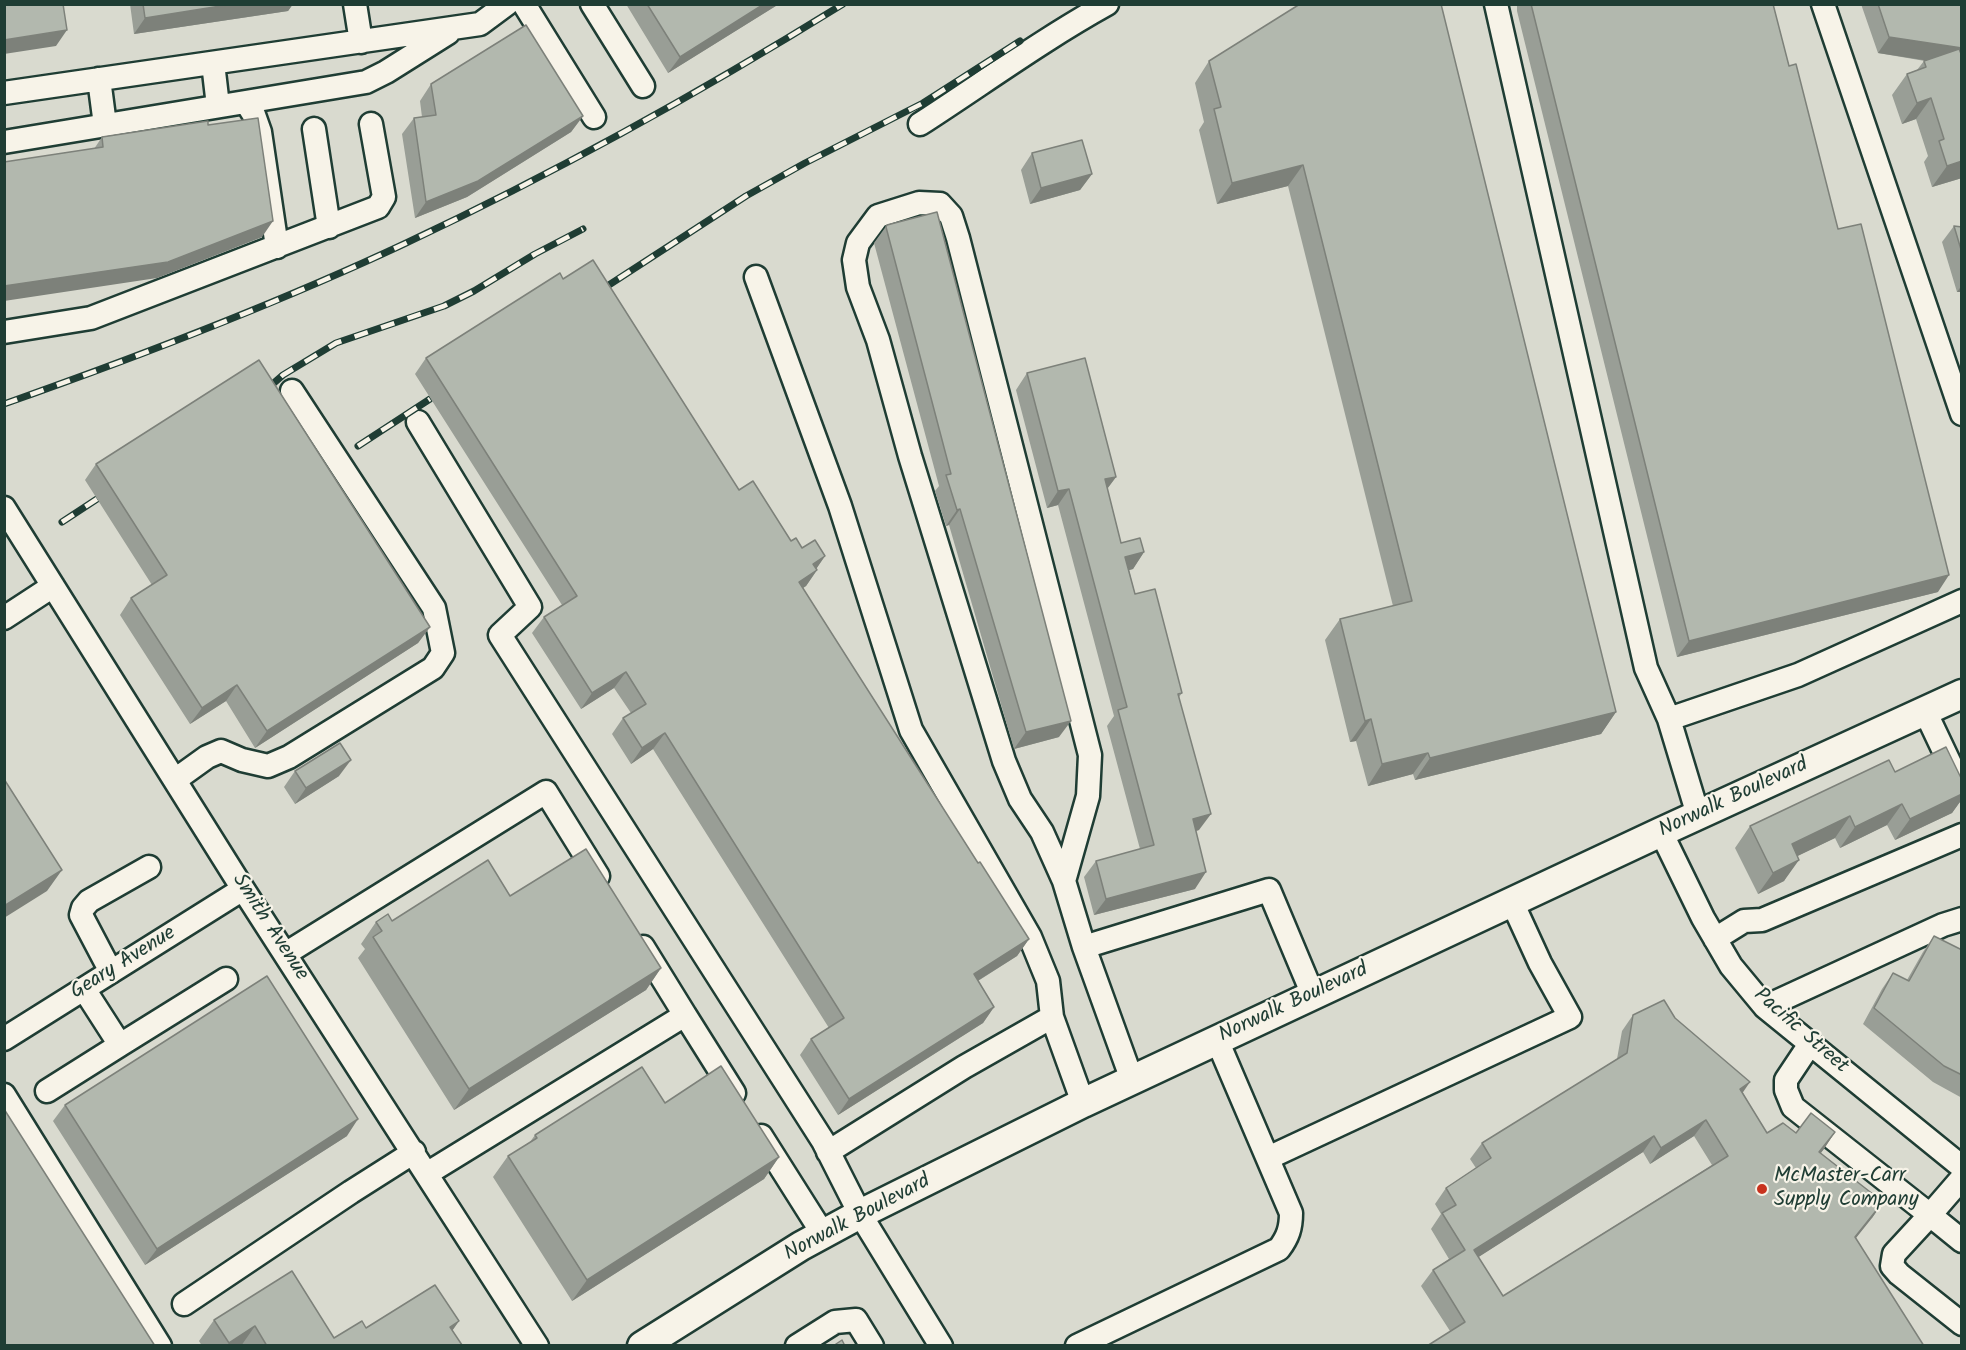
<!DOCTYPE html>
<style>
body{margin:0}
#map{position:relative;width:1966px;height:1350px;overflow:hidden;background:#eae8dd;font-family:Kalam,sans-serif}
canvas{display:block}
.frame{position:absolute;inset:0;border:6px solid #1f3d34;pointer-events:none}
</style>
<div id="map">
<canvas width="1966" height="1350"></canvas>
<div class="frame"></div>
</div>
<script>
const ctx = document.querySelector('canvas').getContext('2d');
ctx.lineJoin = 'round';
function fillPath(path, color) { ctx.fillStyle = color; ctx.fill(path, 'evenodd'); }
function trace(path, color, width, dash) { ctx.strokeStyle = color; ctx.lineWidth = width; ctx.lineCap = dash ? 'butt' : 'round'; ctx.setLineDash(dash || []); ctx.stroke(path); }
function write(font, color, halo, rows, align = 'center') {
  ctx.font = font + ' Kalam,sans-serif'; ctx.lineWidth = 4.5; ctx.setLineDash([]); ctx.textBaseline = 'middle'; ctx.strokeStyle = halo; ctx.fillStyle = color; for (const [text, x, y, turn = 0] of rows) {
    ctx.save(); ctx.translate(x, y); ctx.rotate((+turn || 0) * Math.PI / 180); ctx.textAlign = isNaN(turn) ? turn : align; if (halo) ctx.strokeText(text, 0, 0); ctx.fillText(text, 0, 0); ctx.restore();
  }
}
const built = new Path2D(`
 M5,5H1961V1345H5Z`);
const minor = new Path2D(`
 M355,4L361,42
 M524,4L594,117
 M592,4L643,86
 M1496,4L1646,668L1669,719
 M1823,4L1962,414
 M213,63L218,106
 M99,79L105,125
 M4,93L480,24L507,4
 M246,102L254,115L260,132L277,247
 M920,124C982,84 1042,40 1107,4
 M314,129L329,227
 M4,142L366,82L386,72L448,33
 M756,277L840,506L911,730L1030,937L1048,981L1052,1017
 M4,332L91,318L378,207L384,197L371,124
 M418,422L530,607L500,635L823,1141L860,1214L941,1346
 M4,508L243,889L537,1346
 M4,618L53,586
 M1925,711L1962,789
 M175,780L207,757L221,751L242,760L268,766L289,757L433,668L443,653L434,608L292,391
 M1698,815L1669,719L1798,675L1962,601
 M1661,832L1703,918L1731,966L1765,1007L1962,1167
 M1064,881L1088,796L1090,755L958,238L951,216L940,204L919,203L878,216L858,243L854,260L858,287L878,340L910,456L1004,761L1020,799L1042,832L1064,881L1084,947
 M1715,939L1744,921L1762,920L1962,835
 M285,954L546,792L598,876
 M111,972L81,915L83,908L89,901L149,867
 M1765,1007L1943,925L1962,919
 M685,1015L734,1093
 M4,1039L243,889
 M1810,1044L1786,1080V1090L1793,1107L1930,1215L1894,1254L1892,1266L1899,1274L1962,1324
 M120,1045L226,979
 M1132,1080L1084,947L1269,890L1313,995
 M47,1091L120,1045L84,989
 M4,1095L160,1346
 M761,1136L823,1234
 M828,1152L964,1067L1052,1017L1083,1103
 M1268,1158L1570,1017L1540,963L1512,902
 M428,1173L685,1015L643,947
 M1962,1178L1930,1215L1962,1241
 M184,1304L351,1192L414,1152
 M797,1346L835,1322L856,1320L872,1346
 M1077,1346L1279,1249C1288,1237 1291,1228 1291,1213L1217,1040`);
const major = new Path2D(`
 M642,1346L801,1246L860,1214L1083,1103L1661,832L1962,694`);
const rail = new Path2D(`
 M595,294L746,196L805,163L923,103L1020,41
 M260,395L283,375L336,343L444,306L474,291L535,254L583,229
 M4,404C140,356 274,305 404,244C555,173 701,92 843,4
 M358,446L430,399
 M62,522L97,499`);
const wall = new Path2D(`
 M130,4H293L288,11L134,34Z
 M626,4H779L668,73Z
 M1300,4L1616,712L1601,734L1415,780L1413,774L1368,786L1356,741L1350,742L1325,640L1340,619L1393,606L1288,186L1217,204L1199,130L1204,122L1195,83L1209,61Z
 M1517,4H1773L1789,66L1838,229L1938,592L1677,657L1517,11Z
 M1861,4H1962V178L1932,187L1924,162L1928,156L1916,119L1902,124L1892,95L1907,74L1917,70L1924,61H1925L1878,53Z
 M431,84L583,116L571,132L467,197L415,218L402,134L414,118L422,117L420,101Z
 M208,125L262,237L157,278L94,149L102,137Z
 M1032,153L1092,174L1080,190L1030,204L1021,170Z
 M887,225L1059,737L1014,749L949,525L946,526L935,491L939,486L874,243Z
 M1954,226L1962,227V292H1957L1942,242Z
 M563,279L739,490L791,541L802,548L825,556L816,569L817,570L806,586L803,588L978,863L1029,939L1017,956L978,981L994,1007L983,1023L838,1115L800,1055L811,1039L829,1028L653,749L631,764L612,734L623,718L631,713L614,688L581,709L532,633L544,617L562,605L415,374L426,358Z
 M1027,373L1116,477L1107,489L1121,543L1144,552L1133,569L1129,570L1135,594L1182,693L1179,697L1199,830L1196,831L1195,889L1094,915L1084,877L1096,861L1140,849L1107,726L1114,716L1058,505L1047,508L1016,390Z
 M96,464L430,627L418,643L255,748L226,701L190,724L120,615L131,598L152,585L85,480Z
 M295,771L339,776L295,804L284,787Z
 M1895,772L1962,780V799L1952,813L1895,840L1887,825L1840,848L1835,838L1797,856L1784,881L1758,894L1735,848L1750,826Z
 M510,896L661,968L646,990L454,1110L358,958L365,949L361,944L376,922L392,921Z
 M1934,936L1962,950V1098L1933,1082L1863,1024L1882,989L1893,973L1907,980L1923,952Z
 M1633,1015L1675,1018L1743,1093L1767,1133L1835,1132L1821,1153L1883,1202L1872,1218L1450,1331L1421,1286L1433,1270L1449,1259L1431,1229L1441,1214L1435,1204L1446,1188L1476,1168L1470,1159L1482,1143L1617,1059L1622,1031ZM1694,1136L1712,1165L1503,1296L1478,1257L1643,1152L1650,1164Z
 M665,1103L779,1157L764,1179L572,1301L493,1177L508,1156L530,1142L535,1135Z
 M65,1105L347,1136L145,1265L53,1121Z
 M214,1320L334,1338L366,1328L459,1321L452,1331L462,1345L202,1346L199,1341Z`);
const shadedWall = new Path2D(`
 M233,4H293L288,11L134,34L145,18Z
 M764,4H779L668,73L680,57Z
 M67,30L56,46L4,54V40Z
 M1889,37L1962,48V66L1878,53Z
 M1931,98L1916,119L1902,124L1917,103Z
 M583,116L571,132L467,197L415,218L426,202Z
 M1962,161V178L1932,187L1947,166Z
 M1303,165L1288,186L1217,204L1232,183Z
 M1092,174L1080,190L1030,204L1041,188Z
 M273,221L262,237L157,278L4,301V286Z
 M1962,285V292H1957Z
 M1116,477L1104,493L1105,479Z
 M1069,489L1058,505L1047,508L1058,491Z
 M960,509L949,525L946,526L957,510Z
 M1144,552L1133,569L1114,574L1125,557Z
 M825,556L814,572L813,564Z
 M817,570L806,586L787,598L799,582Z
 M1949,575L1938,592L1677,657L1689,641Z
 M430,627L418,643L255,748L267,731Z
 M626,672L614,688L581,709L592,693Z
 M237,685L226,701L190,724L202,708Z
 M1616,712L1601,734L1415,780L1430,758Z
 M1371,719L1356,741L1350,742L1365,721Z
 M1071,721L1059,737L1014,749L1026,732Z
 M665,733L653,749L631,764L642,748Z
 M1428,753L1413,774L1368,786L1382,764Z
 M351,760L339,776L295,804L306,788Z
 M1962,794V799L1952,813L1895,840L1910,819Z
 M1902,804L1887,825L1840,848L1855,827Z
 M1211,814L1199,830L1182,835L1193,819Z
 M1850,816L1835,838L1777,866L1792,844Z
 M1799,860L1784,881L1758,894L1773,873Z
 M62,870L47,891L4,918V906Z
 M1206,872L1195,889L1094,915L1106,899Z
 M1029,939L1017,956L963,990L974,974Z
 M661,968L646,990L454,1110L469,1089Z
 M994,1007L983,1023L838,1115L849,1099Z
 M1750,1082L1739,1098L1740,1089Z
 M358,1119L347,1136L145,1265L157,1249Z
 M1706,1120L1694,1136L1650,1164L1661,1148Z
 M1835,1132L1824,1149L1808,1168L1819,1152Z
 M1654,1136L1643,1152L1463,1267L1474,1250Z
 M779,1157L764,1179L572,1301L587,1280Z
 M1883,1202L1872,1218L1844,1253L1855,1237Z
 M459,1321L444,1342L450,1327Z
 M255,1326L241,1346H227L229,1343Z`);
const building = new Path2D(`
 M4,4H63L67,30L4,40Z
 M143,4H233L145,18Z
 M647,4H764L680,57Z
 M1300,4H1441L1616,712L1430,758L1428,753L1382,764L1371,719L1365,721L1340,619L1412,601L1303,165L1232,183L1214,109L1221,107L1209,61Z
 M1531,4H1773L1789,66L1796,64L1838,229L1861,224L1949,575L1689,641Z
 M1878,4H1962V48L1889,37Z
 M526,25L583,116L478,181L426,202L414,118L436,115L431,84Z
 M1959,49L1962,56V161L1947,166L1939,141L1944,139L1931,98L1917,103L1907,74L1926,67L1924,61Z
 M258,118L273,221L168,262L4,286V162L103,147L102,137L208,121V125Z
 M1082,140L1092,174L1041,188L1032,153Z
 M937,212L1071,721L1026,732L960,509L957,510L946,475L951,474L886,227L887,225Z
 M1954,226L1962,227V253Z
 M593,260L739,490L753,481L791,541L796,538L802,548L815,540L825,556L813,564L817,570L799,582L978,863L980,862L1029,939L974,974L994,1007L849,1099L811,1039L844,1018L665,733L642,748L623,718L646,704L626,672L592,693L544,617L577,596L426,358L560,273L563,279Z
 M1085,358L1116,477L1105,479L1121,543L1140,538L1144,552L1125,557L1135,594L1155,589L1182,693L1178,694L1211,814L1193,819L1206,872L1106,899L1096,861L1154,845L1118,710L1127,707L1069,489L1058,491L1027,373Z
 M259,360L430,627L267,731L237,685L202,708L131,598L167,575L96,464Z
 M340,743L351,760L306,788L295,771Z
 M1946,747L1962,780V794L1910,819L1902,804L1855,827L1850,816L1792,844L1799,860L1773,873L1750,826L1889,760L1895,772Z
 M4,779L62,870L4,906Z
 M586,849L661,968L469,1089L373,937L382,931L376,922L388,914L392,921L488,860L510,896Z
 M1934,936L1962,950V1075L1944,1066L1874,1008L1893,973L1909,981Z
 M267,976L358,1119L157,1249L65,1105Z
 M1664,1000L1675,1018L1750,1082L1740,1089L1767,1133L1783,1123L1796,1133L1811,1113L1835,1132L1819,1152L1883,1202L1855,1237L1924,1346H1427L1465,1322L1433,1270L1465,1250L1442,1213L1456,1205L1446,1188L1491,1158L1482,1143L1627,1053L1633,1015ZM1706,1120L1728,1156L1503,1296L1474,1250L1654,1136L1661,1148Z
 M721,1066L779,1157L587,1280L508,1156L537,1138L535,1135L642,1067L665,1103Z
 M4,1109L155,1346H4Z
 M292,1271L334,1338L362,1321L366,1328L435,1285L459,1321L450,1327L462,1345L267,1346L255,1326L229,1343L214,1320Z
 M842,1340L845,1346H833Z`);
const markers = [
 [1762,1189,6,"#c8321e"]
];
const streetNames = [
 ["Norwalk Boulevard",1734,799,-25],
 ["Smith Avenue",269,928,57],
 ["Geary Avenue",124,964,-32],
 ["Norwalk Boulevard",1294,1004,-25],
 ["Pacific Street",1800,1032,41],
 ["Norwalk Boulevard",858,1219,-28]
];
const poiNames = [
 ["McMaster-Carr",1774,1177],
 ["Supply Company",1774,1201]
];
fillPath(built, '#d9dacf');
trace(minor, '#1f3d34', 27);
trace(major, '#1f3d34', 33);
trace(minor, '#f7f3e8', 22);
trace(major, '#f7f3e8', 28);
trace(rail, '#1f3d34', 7);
trace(rail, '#f7f3e8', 4.5, [14]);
fillPath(wall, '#999e96');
fillPath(shadedWall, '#7d817a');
fillPath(building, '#b2b8ae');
trace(building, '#7d817a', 1.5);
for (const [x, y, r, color] of markers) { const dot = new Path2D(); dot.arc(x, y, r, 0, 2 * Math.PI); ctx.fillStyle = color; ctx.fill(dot); trace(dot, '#f7f3e8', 2); }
write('21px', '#1f3d34', '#f7f3e8', streetNames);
write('21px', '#1f3d34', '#f7f3e8', poiNames, 'left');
</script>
